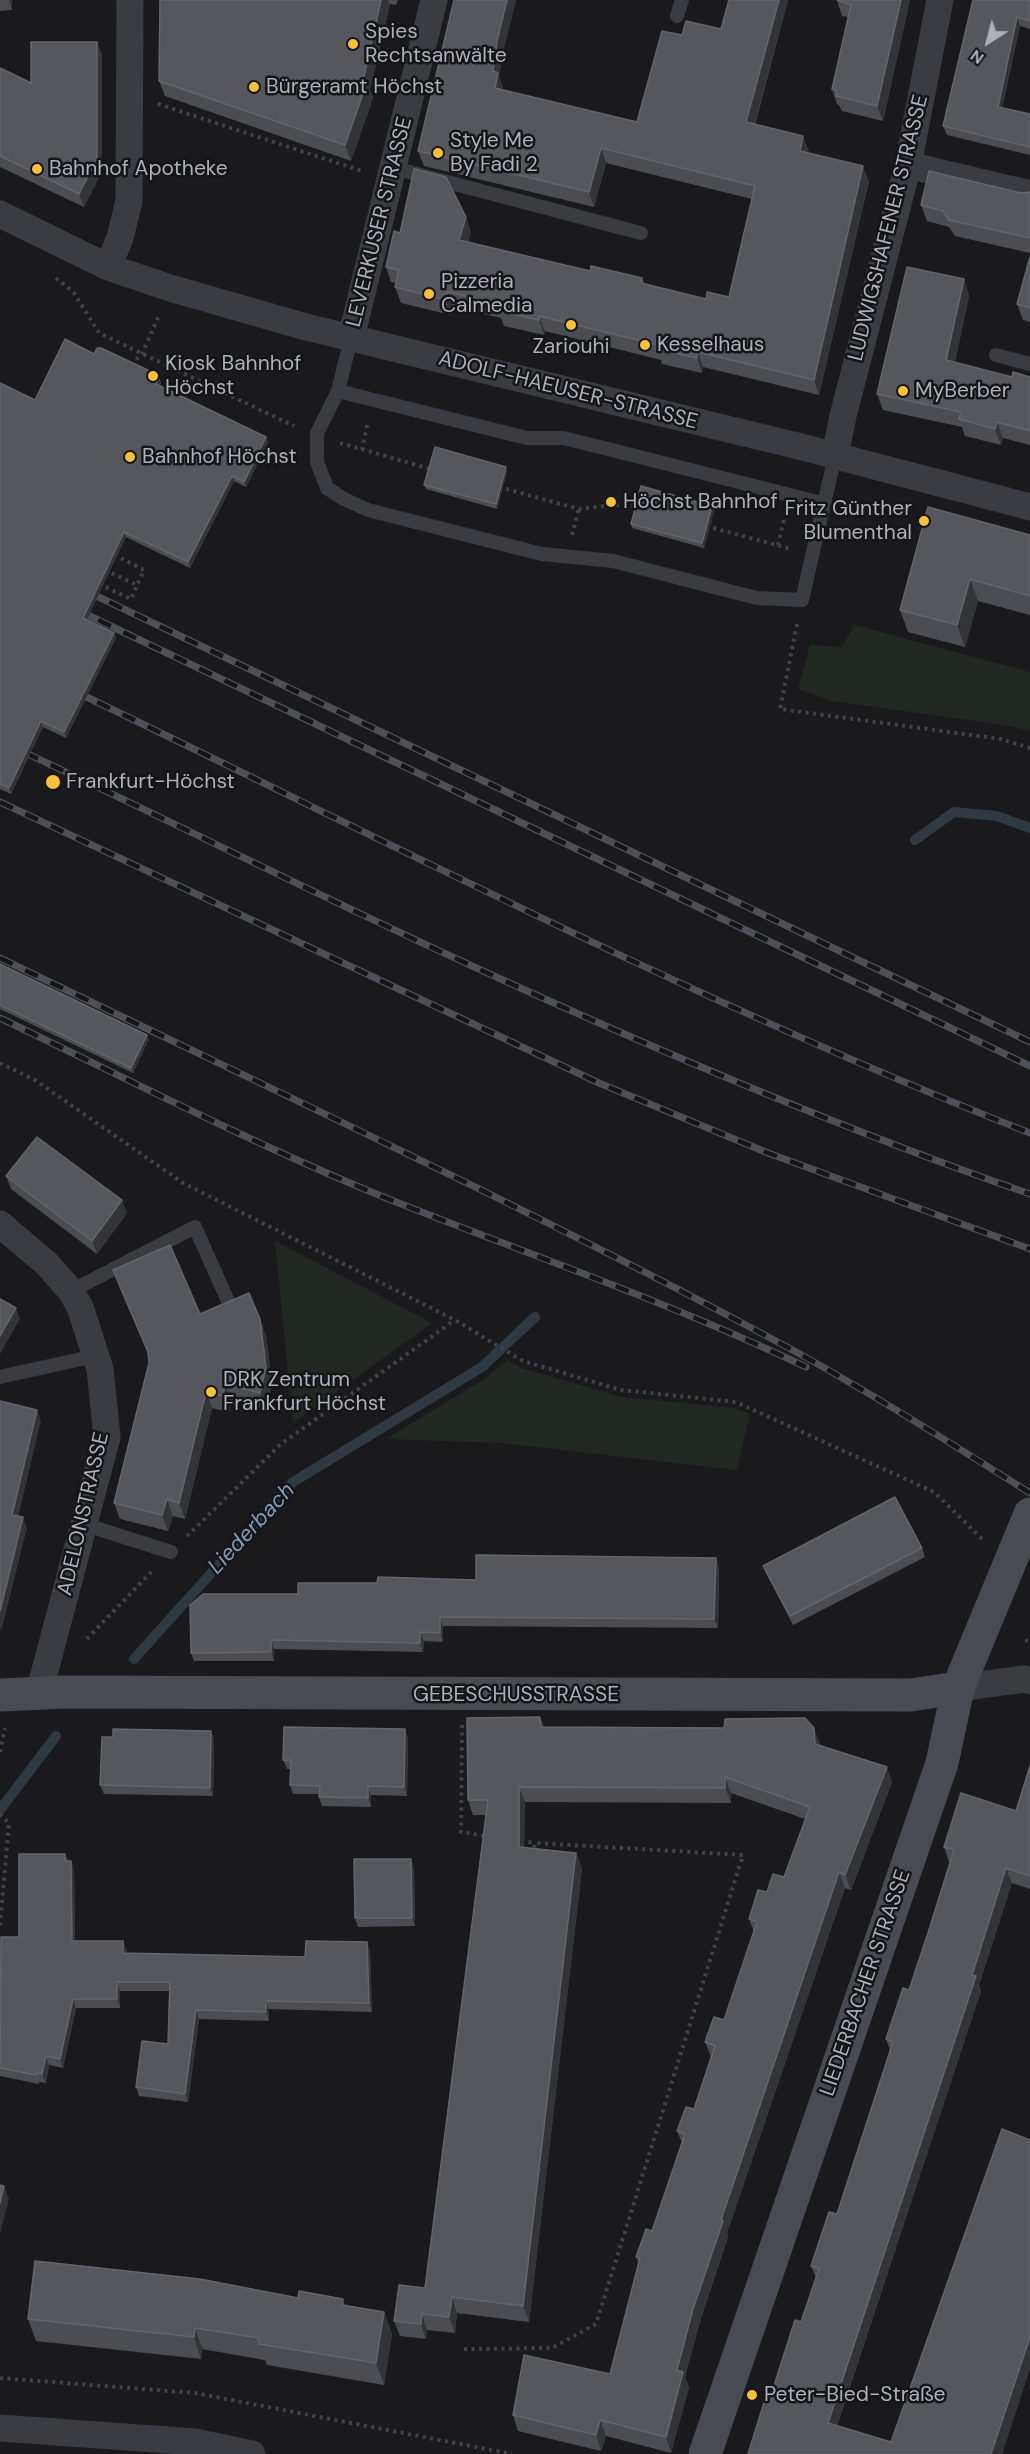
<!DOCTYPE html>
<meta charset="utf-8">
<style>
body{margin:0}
#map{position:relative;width:1030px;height:2454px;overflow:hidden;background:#1a1a1d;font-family:"DM Sans",sans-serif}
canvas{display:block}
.north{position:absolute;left:958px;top:12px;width:60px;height:60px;-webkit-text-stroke:4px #151518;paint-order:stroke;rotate:216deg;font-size:16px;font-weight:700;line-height:24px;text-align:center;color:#adb1bc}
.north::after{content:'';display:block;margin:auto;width:21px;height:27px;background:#adb1bc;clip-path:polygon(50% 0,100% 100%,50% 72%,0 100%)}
</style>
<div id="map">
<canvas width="1030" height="2454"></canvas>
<div class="north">N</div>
</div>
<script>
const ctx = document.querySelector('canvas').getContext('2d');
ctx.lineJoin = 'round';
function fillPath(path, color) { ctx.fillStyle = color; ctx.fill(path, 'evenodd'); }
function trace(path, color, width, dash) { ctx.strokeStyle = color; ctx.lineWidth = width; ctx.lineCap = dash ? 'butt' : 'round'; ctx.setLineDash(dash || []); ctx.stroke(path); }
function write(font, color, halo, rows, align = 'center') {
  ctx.font = font + ' "DM Sans",sans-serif'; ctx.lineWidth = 5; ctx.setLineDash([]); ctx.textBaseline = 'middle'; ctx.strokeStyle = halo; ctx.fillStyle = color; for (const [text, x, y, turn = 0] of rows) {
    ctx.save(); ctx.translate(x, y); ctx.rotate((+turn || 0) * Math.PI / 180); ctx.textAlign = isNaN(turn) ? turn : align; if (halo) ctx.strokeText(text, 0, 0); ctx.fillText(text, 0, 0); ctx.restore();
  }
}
const green = new Path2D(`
 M855,625L1030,672V731L1005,725L831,701L798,689L810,645L841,647Z
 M275,1241L432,1323L293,1423Z
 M507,1360L521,1368L622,1397L734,1408L750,1414L737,1470L501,1443L386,1439L486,1378Z`);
const stream = new Path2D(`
 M915,840L954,812L997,816L1030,828
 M134,1659L293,1482L482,1367L535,1317
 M0,1810L56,1736`);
const path = new Path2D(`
 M158,104L362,171
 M56,278L74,293L99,333L294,426
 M131,365L143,352L159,315
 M340,443L434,470
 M362,450L368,421
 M499,487L579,509L624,504L640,508
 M706,526L791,549
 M572,535L579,509
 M778,545L784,519
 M105,570L137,585
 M99,584L131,599L144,570L113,554
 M797,624L780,709L1001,739L1030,748
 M0,1063L35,1080L183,1183L455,1320L523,1361L621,1390L736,1402L934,1492L982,1539
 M187,1536L281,1444L455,1320
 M87,1639L152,1571
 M1025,1640L1030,1642
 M462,1725L461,1832L486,1836
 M0,1752L5,1728
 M0,1814L9,1823L0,1926
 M521,1841L535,1843
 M464,2349L552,2348L596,2324L743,1855L535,1843L533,1853
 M0,2378L195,2393L512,2454`);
const lane = new Path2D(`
 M677,16L682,0
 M394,168L641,233
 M351,338L338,391L317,433V462L327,488L344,499L368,510L542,554L613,561L757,598L802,600L835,456
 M996,355L1030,364
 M338,391L527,438H563L608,449L825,504
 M71,1291L195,1227L228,1301
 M0,1377L95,1356
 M83,1524L171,1552`);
const street = new Path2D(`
 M908,165L1030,194
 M0,214L108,267L170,288L306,327L802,447L1030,507
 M108,267L120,238L129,201L130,0
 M351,338L434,0
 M835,456L843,416L908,165L940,0
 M0,1224L46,1263L71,1291L80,1307L100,1369L107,1437L39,1693
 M958,1688L1024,1679L1030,1681
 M0,2428L195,2442L252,2454`);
const secondary = new Path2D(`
 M0,1695L66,1692L910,1695L958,1688
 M705,2454L942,1763L958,1688L1030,1514`);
const rail = new Path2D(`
 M84,590L1030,1042
 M73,608L1030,1066
 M72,690C389,842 702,1005 1030,1133
 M0,741C157,814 312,893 470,965C653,1049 839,1128 1030,1194
 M0,802L599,1083L768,1153L1030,1249
 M0,958C254,1081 510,1199 759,1332C852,1381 941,1437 1030,1493
 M0,1018C128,1079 255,1145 386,1198C527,1254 669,1302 806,1367`);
const wall = new Path2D(`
 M0,0H12V10L0,11Z
 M160,0H398L396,5L390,4L370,90L373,98L351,161L165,96L159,81Z
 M454,0H516L502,56L499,77L503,88V90L637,122L682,35L721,29L729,0H788L755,125L809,151L808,153L869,181L819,395L703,367L702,373L662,364L661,360L545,331L544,335L504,326L501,318L453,307L451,315L401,303L395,287L396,283L391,282L386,267L400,233L471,232L468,242L590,271L642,278L645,284L706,299L729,297L752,199L606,163L594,207L424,166L418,151Z
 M837,0H910L883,121L842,111L839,105L837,104L832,89L848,17L842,16Z
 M973,0H1030V29L1020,26L1002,108L1030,114V155L947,135L943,126Z
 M97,42L102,55V171L84,207L0,167V68L31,83Z
 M1030,192V253L955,236L949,227L927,221L921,205Z
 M1030,257V322L1023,320L1017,304Z
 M964,279L969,296L955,362L1012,377H1030V445L1003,438L1001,445L965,436L962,427L883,410L877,394Z
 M94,354L159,378L161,383L159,386L266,437L268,442L246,487L234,481L190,568L126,537L86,620L114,633L116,638L66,738L43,727L11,794L0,789V383L35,400Z
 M506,467L507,472L497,509L426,489L424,485Z
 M712,506L714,511L704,548L632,528L631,524Z
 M1030,535V615L978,601L965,647L908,632L900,610Z
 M0,964L149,1039L133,1073L0,1009Z
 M6,1176L127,1213L97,1254L11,1189Z
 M113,1270L200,1314L266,1335L272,1383L266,1409L231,1400L229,1412L212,1408L185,1519L173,1516L168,1531L120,1519L114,1503L149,1363V1355L119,1286Z
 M922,1548L925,1557L793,1625L767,1575L763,1566Z
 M716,1558L719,1567L718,1628L443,1626V1642L424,1641L423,1652L274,1649V1661H194L191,1653L298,1594L377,1583L476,1580Z
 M540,1717L544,1727L820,1744V1745L892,1782L851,1890L845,1888L727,2233L728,2237L699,2325L685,2377L689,2387L671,2453L606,2436L601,2451L518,2431L513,2415L610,2374L639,2264L636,2257L652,2231L682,2143L677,2131L694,2109L711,2057L705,2042L724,2020L754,1932L749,1919L767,1892L784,1877L805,1819L731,1793V1803L525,1802L524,1847L576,1853L582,1869L529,2322L457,2313L455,2333L427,2330L426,2339L400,2336L394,2321L425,2288L486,1815H473L468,1800Z
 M211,1731L214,1740L213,1796L104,1794L100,1785L113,1737Z
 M408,1738L407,1796L371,1795V1807L322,1806L319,1797V1794H293L290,1785V1769H287L283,1760Z
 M1030,1766V1889L1012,1883L979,1985L981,1991L837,2426L891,2442L1030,2140V2368L1002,2454H748L801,2322L816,2278L811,2266L837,2214L890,2050L886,2039L909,1990L928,1933L950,1862H949L944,1847L1016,1811Z
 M65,1854L68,1861H71L74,1870L75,1941L127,1950V1953L305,1957L367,1942L370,1951L372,2012L269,2009V2021L199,2019L188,2102L139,2096L136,2087L168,2044L169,1991H120V2008H76L63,2068L49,2065L46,2083L39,2082V2084L0,2076V2003L19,1937Z
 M414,1868L415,1926L358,1927L355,1918Z
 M298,2298L343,2299L345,2306L384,2312L392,2334L384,2385L267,2365L265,2360L202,2349L201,2359L36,2341L28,2319Z`);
const shadedWall = new Path2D(`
 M9,0H12V10Z
 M381,0H388L390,4L370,90L373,98L351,161L345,145L363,81Z
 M507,0H516L502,56L499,77L503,88L500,103L495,88L493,71L497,41Z
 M779,0H788L751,137L746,122Z
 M901,0H910L883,121L877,106Z
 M1017,17L1020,26L1001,115L998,107Z
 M97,42L102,55V171L84,207L79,194Z
 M803,136L809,151L806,166L800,151Z
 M601,148L606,163L594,207L589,192Z
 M863,166L869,181L819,395L814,380Z
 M466,217L471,232L465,255L459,240Z
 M964,279L969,296L952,376L946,360Z
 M448,292L453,307L451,315L446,300Z
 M539,316L545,331L544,335L539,320Z
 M698,352L703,367L702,373L697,358Z
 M159,378L161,383L158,389L156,384Z
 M997,422L1003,438L1001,445L995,429Z
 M266,437L268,442L246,487L244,482Z
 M506,467L507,472L497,509L496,504Z
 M232,476L234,481L190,568L188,562Z
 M712,506L714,511L704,548L702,543Z
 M124,532L126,537L85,624L83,618Z
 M970,579L978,601L965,647L957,625Z
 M114,633L116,638L66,738L64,732Z
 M41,721L43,727L11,794L9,788Z
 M147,1035L149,1039L133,1073L131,1068Z
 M122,1200L127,1213L97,1254L92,1241Z
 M16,1308L20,1319L0,1354V1336Z
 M260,1319L266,1335L272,1383L266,1409L260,1393Z
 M225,1384L231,1400L229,1412L223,1396Z
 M206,1392L212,1408L185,1519L179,1503Z
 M37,1410L41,1421L16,1526L12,1515Z
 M167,1499L173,1516L168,1531L162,1515Z
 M23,1517L27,1528L1,1632L0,1628V1611Z
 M716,1558L719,1567L718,1628L714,1619Z
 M440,1617L443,1626V1642L440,1633Z
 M420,1632L424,1641L423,1652L420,1643Z
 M271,1640L274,1649V1661L271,1652Z
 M814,1728L820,1744L821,1759L815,1744Z
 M405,1729L408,1738L407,1796L404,1787Z
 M211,1731L214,1740L213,1796L210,1788Z
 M887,1767L892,1782L851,1890L845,1875Z
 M725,1777L731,1793V1803L725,1788Z
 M368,1786L371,1795V1807L368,1798Z
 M519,1787L525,1802L524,1862L519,1847Z
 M576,1853L582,1869L529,2322L523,2306Z
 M411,1859L414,1868L415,1926L412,1918Z
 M71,1861L74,1870L75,1950L72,1941Z
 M1006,1868L1012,1883L979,1985L981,1991L833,2437L828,2423Z
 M839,1872L845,1888L727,2233L728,2237L699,2325L685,2377L689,2387L671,2453L666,2437L677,2370L693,2309L721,2220Z
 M123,1941L127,1950V1961L123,1953Z
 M367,1942L370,1951L372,2012L369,2003Z
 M117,1982L120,1991V2008L117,1999Z
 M73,1999L76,2008L63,2068L60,2059Z
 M266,2001L269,2009V2021L266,2012Z
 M196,2010L199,2019L188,2102L185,2094Z
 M46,2056L49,2065L46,2083L42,2074Z
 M4,2186L9,2199L0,2234V2203Z
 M452,2297L457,2313L455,2333L449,2317Z
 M384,2312L392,2334L384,2385L376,2363Z
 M422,2314L427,2330L426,2339L421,2324Z
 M195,2328L202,2349L201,2359L194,2337Z
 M1030,2337V2368L1002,2454H991Z
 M600,2420L606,2436L601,2451L596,2435Z`);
const building = new Path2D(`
 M160,0H381L363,81L367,82L345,145L159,81Z
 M454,0H507L497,41L493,71L498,73L495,88L637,122L662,31L682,35L686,21L721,29L729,0H779L746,122L803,136L800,151L863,166L814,380L698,352L697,358L657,349L658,345L539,316V320L499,311L500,304L448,292L446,300L395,287L399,270L386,267L394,231L400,233L414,169L446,177L466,217L459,240L590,271L591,266L642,278L641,283L706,299L707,292L729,297L755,186L601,148L589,192L418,151Z
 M837,0H901L877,106L836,96L837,91L832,89L851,5Z
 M973,0H1030V21L1017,17L998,107L1030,114V147L943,126Z
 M31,42H97V158L79,194L0,156V68L31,83Z
 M929,171L1021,193L1030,192V238L949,220L943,211L921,205Z
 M1030,257V308L1017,304Z
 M907,267L964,279L946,360L1012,377L1013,372L1030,377V431L997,422L995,429L959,419L961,412L877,394Z
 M65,339L94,354L97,348H101L156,374L159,378L156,384L266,437L244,482L232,476L188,562L124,532L83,618L114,633L64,732L41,721L9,788L0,784V383L35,400Z
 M435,447L506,467L496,504L424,485Z
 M641,486L712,506L702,543L631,524Z
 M928,507L1030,535V596L970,579L957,625L900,610Z
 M0,964L147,1035L131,1068L0,1005Z
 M37,1137L122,1200L92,1241L6,1176Z
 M170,1245L200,1314L249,1293L260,1319L266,1367L260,1393L225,1384L223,1396L206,1392L179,1503L167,1499L162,1515L114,1503L149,1363L148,1352L113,1270Z
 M0,1299L16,1308L0,1336Z
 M0,1401L37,1410L12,1515L23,1517L0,1611Z
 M895,1497L922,1548L790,1616L763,1566Z
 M476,1555L716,1558L714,1619L440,1617V1633L420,1632V1643L271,1640V1652L191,1653L190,1605L203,1594H298V1583H377L378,1577L476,1580Z
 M540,1717V1727L724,1728L725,1719L805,1718L814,1728L815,1744L887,1767L845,1875L839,1872L721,2220L723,2221L693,2309L677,2370L683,2372L666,2437L600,2420L596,2435L513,2415L524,2355L610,2374L640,2258L636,2257L646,2229L652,2231L685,2134L677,2131L686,2107L694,2109L715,2046L705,2042L714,2017L724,2020L757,1922L749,1919L758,1890L767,1892L773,1874L784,1877L810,1807L725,1777V1788L519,1787V1847L576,1853L523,2306L452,2297L449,2317L422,2314L421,2324L394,2321L399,2285L425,2288L488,1800H468L467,1718Z
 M284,1727L405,1729L404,1787L368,1786V1798L319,1797L320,1786L290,1785L291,1760H283Z
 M113,1729L211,1731L210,1788L100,1785L102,1737H113Z
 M1030,1766V1876L1006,1868L972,1975L976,1976L828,2423L891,2442L1002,2129L1030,2140V2337L991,2454H748L767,2393L771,2395L795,2320L801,2322L819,2269L811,2266L829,2212L837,2214L893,2042L886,2039L903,1988L909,1990L928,1933L954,1850L944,1847L961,1793L1016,1811Z
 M19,1854H65V1861H71L72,1941H123V1953L305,1957L306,1941L367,1942L369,2003L266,2001V2012L196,2010L185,2094L136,2087L142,2041L168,2044L170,1982H117V1999H73L60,2059L46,2056L42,2074L36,2073V2075L0,2068L1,1937H19Z
 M354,1859H411L412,1918H355Z
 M0,2185L4,2186L0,2203Z
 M35,2261L200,2279L298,2298L299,2291L343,2299L342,2305L384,2312L376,2363L259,2344V2338L195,2328L194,2337L28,2319Z`);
const markers = [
 [353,44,6,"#f8c137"],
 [254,87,6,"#f8c137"],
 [438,153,6,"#f8c137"],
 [37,169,6,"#f8c137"],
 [429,294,6,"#f8c137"],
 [571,325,6,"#f8c137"],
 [645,345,6,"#f8c137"],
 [153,376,6,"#f8c137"],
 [903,391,6,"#f8c137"],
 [130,457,6,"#f8c137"],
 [611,502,6,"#f8c137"],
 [924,521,6,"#f8c137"],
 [53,782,8,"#f8c137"],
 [211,1392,6,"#f8c137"],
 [752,2395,6,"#f8c137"]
];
const poiNames = [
 ["Spies",365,32],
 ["Rechtsanwälte",365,56],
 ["Bürgeramt Höchst",266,87],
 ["Style Me",450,141],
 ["By Fadi 2",450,165],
 ["Bahnhof Apotheke",49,169],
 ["Pizzeria",441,282],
 ["Calmedia",441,306],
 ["Kesselhaus",657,345],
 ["Zariouhi",571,347,"center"],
 ["Kiosk Bahnhof",165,364],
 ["Höchst",165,388],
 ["MyBerber",915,391],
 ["Bahnhof Höchst",142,457],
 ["Höchst Bahnhof",623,502],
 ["Fritz Günther",912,509,"right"],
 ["Blumenthal",912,533,"right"],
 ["Frankfurt-Höchst",66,782],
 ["DRK Zentrum",223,1380],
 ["Frankfurt Höchst",223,1404],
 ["Peter-Bied-Straße",764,2395]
];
const streetNames = [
 ["LEVERKUSER STRASSE",380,222,-76],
 ["LUDWIGSHAFENER STRASSE",889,228,-76],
 ["ADOLF-HAEUSER-STRASSE",568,391,14],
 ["ADELONSTRASSE",84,1514,-77],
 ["GEBESCHUSSTRASSE",516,1695],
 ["LIEDERBACHER STRASSE",866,1983,-71]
];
const waterNames = [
 ["Liederbach",252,1529,-47]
];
fillPath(green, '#202821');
trace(stream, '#2f3942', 10);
trace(path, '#414349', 4, [3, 4.5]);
trace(lane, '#3b3c42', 14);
trace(street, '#3b3c42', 27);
trace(secondary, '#494b52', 33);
trace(rail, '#4e5057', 7);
trace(rail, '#151518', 4.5, [14]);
fillPath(wall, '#4b4d52');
fillPath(shadedWall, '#333438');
fillPath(building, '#56575d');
trace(building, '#64656c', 1.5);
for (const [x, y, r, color] of markers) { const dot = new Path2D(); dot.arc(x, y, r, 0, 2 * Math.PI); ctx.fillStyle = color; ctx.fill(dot); trace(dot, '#151518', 2); }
write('21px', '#adb1bc', '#151518', poiNames, 'left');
write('21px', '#adb1bc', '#151518', streetNames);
write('italic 22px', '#839db8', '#151518', waterNames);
</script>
